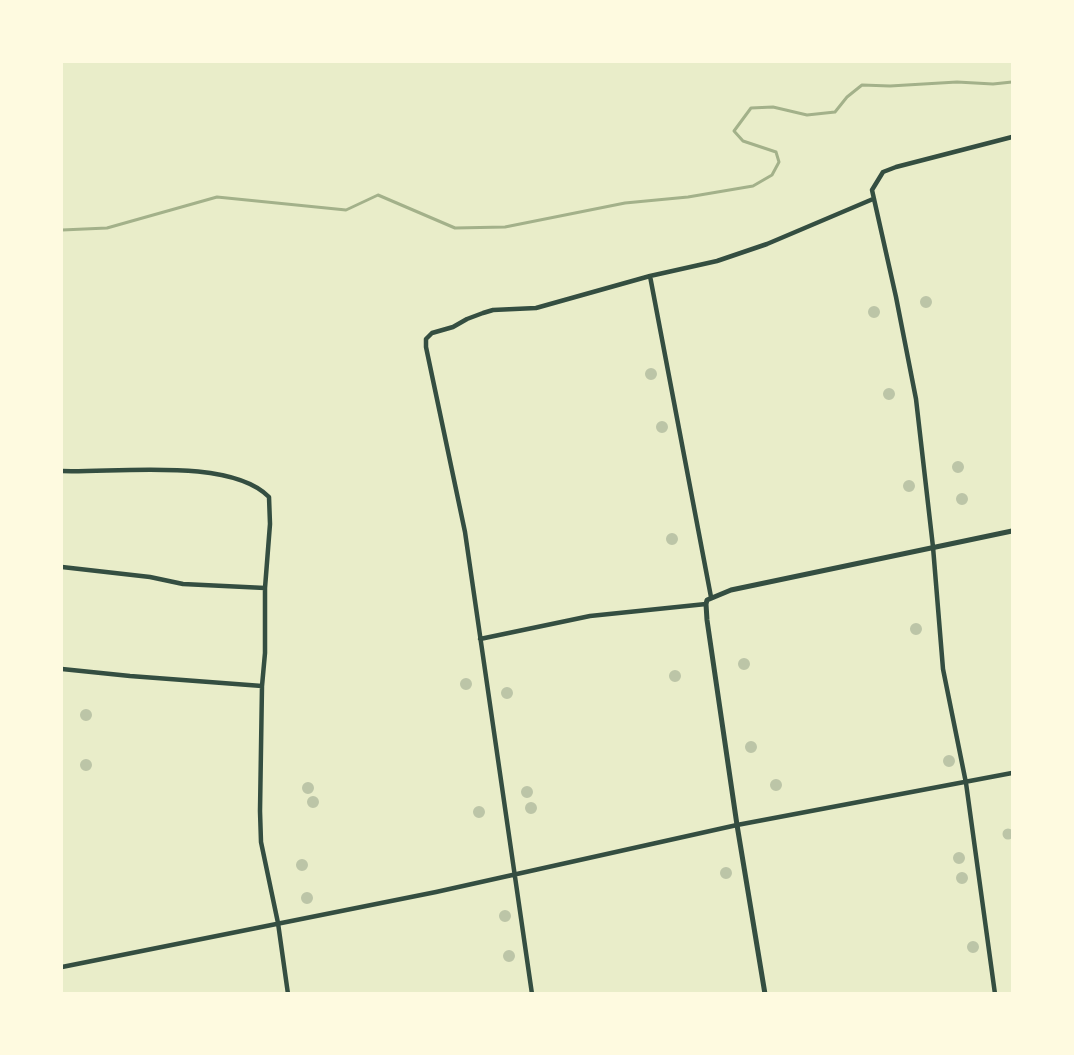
<!DOCTYPE html>
<style>
body{margin:0}
#map{position:relative;width:1074px;height:1055px;overflow:hidden;background:#e9edc9;font-family:"Fira Sans",sans-serif}
canvas{display:block}
.frame{position:absolute;inset:0;border:63px solid #fefae0;pointer-events:none}
</style>
<div id="map">
<canvas width="1074" height="1055"></canvas>
<div class="frame"></div>
</div>
<script>
const ctx = document.querySelector('canvas').getContext('2d');
ctx.lineJoin = 'round';
function trace(path, color, width, dash) { ctx.strokeStyle = color; ctx.lineWidth = width; ctx.lineCap = dash ? 'butt' : 'round'; ctx.setLineDash(dash || []); ctx.stroke(path); }
function fillPath(path, color) { ctx.fillStyle = color; ctx.fill(path, 'evenodd'); }
const stream = new Path2D(`
 M62,230L107,228L217,197L346,210L378,195L455,228L505,227L625,203L688,197L753,186L772,175L779,162L776,152L743,141L734,131L751,108L773,107L807,115L835,112L847,97L862,85L890,86L957,82L993,84L1012,82`);
const building = new Path2D(`
 M920 302a6 6 0 1 1 12 0a6 6 0 1 1-12 0Z
 M868 312a6 6 0 1 1 12 0a6 6 0 1 1-12 0Z
 M645 374a6 6 0 1 1 12 0a6 6 0 1 1-12 0Z
 M883 394a6 6 0 1 1 12 0a6 6 0 1 1-12 0Z
 M656 427a6 6 0 1 1 12 0a6 6 0 1 1-12 0Z
 M952 467a6 6 0 1 1 12 0a6 6 0 1 1-12 0Z
 M903 486a6 6 0 1 1 12 0a6 6 0 1 1-12 0Z
 M956 499a6 6 0 1 1 12 0a6 6 0 1 1-12 0Z
 M666 539a6 6 0 1 1 12 0a6 6 0 1 1-12 0Z
 M910 629a6 6 0 1 1 12 0a6 6 0 1 1-12 0Z
 M738 664a6 6 0 1 1 12 0a6 6 0 1 1-12 0Z
 M669 676a6 6 0 1 1 12 0a6 6 0 1 1-12 0Z
 M460 684a6 6 0 1 1 12 0a6 6 0 1 1-12 0Z
 M501 693a6 6 0 1 1 12 0a6 6 0 1 1-12 0Z
 M80 715a6 6 0 1 1 12 0a6 6 0 1 1-12 0Z
 M745 747a6 6 0 1 1 12 0a6 6 0 1 1-12 0Z
 M943 761a6 6 0 1 1 12 0a6 6 0 1 1-12 0Z
 M80 765a6 6 0 1 1 12 0a6 6 0 1 1-12 0Z
 M770 785a6 6 0 1 1 12 0a6 6 0 1 1-12 0Z
 M302 788a6 6 0 1 1 12 0a6 6 0 1 1-12 0Z
 M521 792a6 6 0 1 1 12 0a6 6 0 1 1-12 0Z
 M307 802a6 6 0 1 1 12 0a6 6 0 1 1-12 0Z
 M525 808a6 6 0 1 1 12 0a6 6 0 1 1-12 0Z
 M473 812a6 6 0 1 1 12 0a6 6 0 1 1-12 0Z
 M1002.5 834a5.5 5.5 0 1 1 11 0a5.5 5.5 0 1 1-11 0Z
 M953 858a6 6 0 1 1 12 0a6 6 0 1 1-12 0Z
 M296 865a6 6 0 1 1 12 0a6 6 0 1 1-12 0Z
 M720 873a6 6 0 1 1 12 0a6 6 0 1 1-12 0Z
 M956 878a6 6 0 1 1 12 0a6 6 0 1 1-12 0Z
 M301 898a6 6 0 1 1 12 0a6 6 0 1 1-12 0Z
 M499 916a6 6 0 1 1 12 0a6 6 0 1 1-12 0Z
 M967 947a6 6 0 1 1 12 0a6 6 0 1 1-12 0Z
 M503 956a6 6 0 1 1 12 0a6 6 0 1 1-12 0Z`);
const minor = new Path2D(`
 M650,276L711,597
 M62,471C115,473 230,457 269,497L270,524L265,588V653L262,686L260,811L261,842L278,923L288,994
 M62,567L150,577L183,584L265,588
 M480,639L590,616L706,604
 M62,669L130,676L262,686
 M62,967L436,892L737,825L1012,773
 M532,994L465,532L426,347V339L432,333L453,327L467,319L483,313L493,310L536,308L650,276L717,261L767,244L873,199
 M995,994L966,783L943,669L933,547L916,399L896,297L872,190L883,172L896,167L1012,137`);
const tertiary = new Path2D(`
 M765,994L737,825L707,620L706,604L707,600L731,590L1012,531`);
trace(stream, '#a3b18a', 3);
fillPath(building, '#bcc5a7');
trace(minor, '#344e41', 4.5);
trace(tertiary, '#344e41', 5);
</script>
